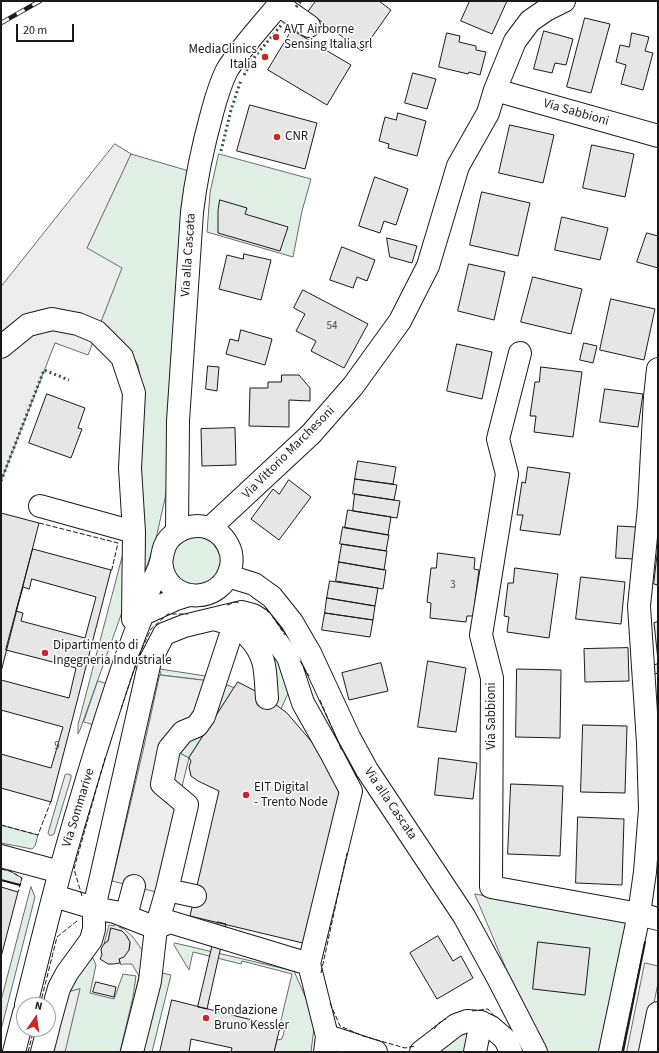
<!DOCTYPE html>
<style>
body{margin:0}
#map{position:relative;width:659px;height:1053px;overflow:hidden;background:#fff;font-family:"Source Sans 3",sans-serif}
canvas{display:block}
.frame{position:absolute;inset:0;border:2px solid #1a1a1a;pointer-events:none}
.north{position:absolute;left:16px;top:997px;width:40px;height:40px;box-sizing:border-box;background:#fff;border:1px solid #a3a3a3;border-radius:50%;rotate:13deg;font-size:11px;font-weight:700;line-height:16px;text-align:center;color:#1a1a1a}
.north::after{content:'';display:block;margin:auto;width:14px;height:18px;background:#c62828;clip-path:polygon(50% 0,100% 100%,50% 72%,0 100%)}
.scale{position:absolute;left:16px;top:24px;width:58px;height:18px;box-sizing:border-box;border:2px solid #1a1a1a;border-top:0;padding-left:5px;font-size:12px;line-height:14px;white-space:nowrap;color:#1a1a1a;-webkit-text-stroke:3px #fff;paint-order:stroke}
</style>
<div id="map">
<canvas width="659" height="1053"></canvas>
<div class="frame"></div>
<div class="north">N</div>
<div class="scale">20 m</div>
</div>
<script>
const ctx = document.querySelector('canvas').getContext('2d');
ctx.lineJoin = 'round';
function fillPath(path, color) { ctx.fillStyle = color; ctx.fill(path, 'evenodd'); }
function trace(path, color, width, dash) { ctx.strokeStyle = color; ctx.lineWidth = width; ctx.lineCap = dash ? 'butt' : 'round'; ctx.setLineDash(dash || []); ctx.stroke(path); }
function write(font, color, halo, rows, align = 'center') {
  ctx.font = font + ' "Source Sans 3",sans-serif'; ctx.lineWidth = 3; ctx.setLineDash([]); ctx.textBaseline = 'middle'; ctx.strokeStyle = halo; ctx.fillStyle = color; for (const [text, x, y, turn = 0] of rows) {
    ctx.save(); ctx.translate(x, y); ctx.rotate((+turn || 0) * Math.PI / 180); ctx.textAlign = isNaN(turn) ? turn : align; if (halo) ctx.strokeText(text, 0, 0); ctx.fillText(text, 0, 0); ctx.restore();
  }
}
const green = new Path2D(`
 M131,154L189,171L166,494L155,543L139,588L141,385L138,365L127,346L100,324L87,248Z
 M219,154L311,179L302,211L293,257L207,232L210,193Z
 M187,537H204L212,541L217,547L221,555V563L215,579L200,587L183,584L172,571L170,554L174,547Z
 M125,546V599L121,615L80,730L78,734V725Z
 M269,638L290,689L281,709L273,703Z
 M160,669L212,677L210,681L161,675Z
 M227,685L235,688L189,758L176,751L215,708Z
 M67,774L71,775V778L54,834L50,836L48,833L65,775Z
 M1,825L38,835L35,846L32,849L1,843Z
 M1,869L10,871L22,878L20,885L1,880Z
 M31,887L35,897L1,1030V1001Z
 M475,894L627,921L601,1052H545L518,997Z
 M175,943L294,971L315,1019L311,1052H274L277,1040L282,1039L286,1024L281,1020L292,974L242,961L241,964L193,952L189,970L174,945Z
 M93,958L96,965L90,993L114,999L123,974L136,976L133,997L120,1052H65L66,992L77,975Z
 M158,972L171,975L152,1052H138Z
 M465,1030L469,1035L468,1052H433Z`);
const parking = new Path2D(`
 M115,144L131,154L87,248L122,268L88,355L55,343L1,481V287Z
 M160,675L210,681L176,751L189,758L156,892L112,881L142,755Z
 M98,681L108,684L94,725L84,722Z
 M116,922L120,923L119,927L124,929L133,937L142,950L147,963L122,1052L139,976L132,964H123L121,965L119,959L129,950L130,943L126,935L122,931L111,929L108,941L104,944L109,925L114,926Z
 M645,963L658,966V983L644,1052H627Z
 M80,989L65,1052H46L61,994Z`);
const building = new Path2D(`
 M316,1H379L391,10L362,51L308,12Z
 M470,1H507L492,34L461,21Z
 M585,18L610,24L591,93L567,87Z
 M292,30L351,65L327,105L268,70Z
 M544,31L573,39L566,65L555,63L552,73L534,69Z
 M447,33L460,36L459,42L476,46V50L486,52L480,75L469,72L468,74L439,67Z
 M632,33L649,37L645,51L653,53L643,90L621,84L626,65L616,62L620,45L629,47Z
 M413,73L436,79L427,109L405,103Z
 M250,105L317,123L305,169L237,151Z
 M398,113L426,121L417,156L388,148L389,144L379,141L385,117L396,120Z
 M510,125L554,135L543,183L499,173Z
 M592,145L634,154L625,197L583,188Z
 M375,177L408,189L396,225L384,221L380,233L359,226Z
 M482,192L530,203L518,256L470,245Z
 M220,200L247,208L245,214L288,227L280,251L218,233V211Z
 M562,217L608,228L600,260L555,250Z
 M647,233L658,236V268L637,262Z
 M387,238L417,246L412,263L390,257Z
 M342,247L375,260L367,281L357,277L353,288L330,280Z
 M244,254L271,260L261,300L219,289L227,255L243,259Z
 M469,264L505,272L494,320L458,311Z
 M533,277L582,289L571,334L521,322Z
 M303,290L368,324L344,368L311,351L316,341L296,331L305,314L294,308Z
 M611,299L655,309L644,360L600,350Z
 M241,330L272,339L265,365L226,354L230,339L238,341Z
 M584,343L597,346L593,363L580,360Z
 M457,344L492,352L482,399L447,391Z
 M208,366L219,367L217,391L206,389Z
 M541,367L582,372L573,437L534,432L536,416H530L535,382H539Z
 M282,375H299L310,388V401L289,400V427L249,426L250,388H268V382H281Z
 M605,389L643,394L638,427L600,422Z
 M47,394L85,408L78,428L82,429L71,458L29,443Z
 M235,428L236,465L202,466L201,429Z
 M358,461L396,467L393,484L355,479Z
 M528,467L570,473L560,535L520,530L523,515H517L522,482L525,483Z
 M355,479L397,485L394,500L353,494Z
 M289,480L311,497L279,540L251,519L273,489L279,494Z
 M355,494L400,501L397,518L353,511Z
 M348,510L391,517L388,535L345,528Z
 M1,513L39,523L1,672Z
 M618,526L636,527L634,559L616,558Z
 M343,527L389,535L386,551L340,544Z
 M342,544L387,551L384,570L339,562Z
 M658,547V585L654,584Z
 M33,549L111,570L51,802L1,788V680L69,698L76,668L6,650Z
 M438,553L475,558L474,569L479,570L473,616H467L466,622L430,618L431,603L427,602L431,568H436Z
 M339,562L386,570L383,589L336,581Z
 M515,568L558,574L549,638L507,632L509,617L504,616L508,583H513Z
 M581,577L625,582L621,624L576,619Z
 M32,579L96,597L85,638L21,621L23,613L16,611L23,587L29,589Z
 M330,581L378,588L375,606L327,598Z
 M327,598L375,606L373,620L325,613Z
 M325,613L373,620L370,637L322,630Z
 M658,622V660L654,623Z
 M628,648L629,681L585,682L584,649Z
 M428,661L466,668L456,732L418,727Z
 M381,663L388,691L349,700L342,673Z
 M658,664V673L652,675L649,667Z
 M517,669L561,670L560,738L516,737Z
 M238,682L263,695L287,713L323,755L339,785V809L307,944L190,916L219,791L198,781L191,776L189,767L191,761L189,758Z
 M1,710L63,727L51,768L1,754Z
 M583,725L627,726L625,793L581,792Z
 M439,758L477,763L473,799L435,795Z
 M511,784L563,786L560,856L508,854Z
 M578,817L624,819L622,885L576,883Z
 M1,887L18,892L1,957Z
 M218,922L226,924L207,1009L198,1007Z
 M111,928L122,931L126,935L130,942L129,950L124,957L119,959L120,963L114,964H108L100,959L102,955L101,950L102,947L104,944L108,941Z
 M438,936L453,961L461,956L473,978L437,999L410,953Z
 M538,942L590,948L585,995L533,989Z
 M96,982L116,987L114,997L93,992Z
 M172,1000L280,1027L274,1052H231L232,1048L191,1039L189,1052H160Z`);
const minor = new Path2D(`
 M279,5L309,26
 M495,90L658,136
 M1,347L28,325L52,319L78,324L97,332L122,357L134,393L130,468L134,532L133,619
 M520,353L498,439L507,474L481,635L492,678L491,887L639,914L658,919
 M40,506L134,532
 M210,528L311,434L353,386L400,321L428,266L458,166L488,113L495,90L515,41L530,21L546,10L564,1
 M177,532L178,421L192,212C196,178 203,146 212,113C216,98 220,84 227,70C242,46 264,23 282,1
 M228,576L254,584L272,597L292,622L310,653L349,737L367,770L464,916L499,980L536,1052
 M143,614L176,599L189,595
 M234,625C248,634 258,645 263,661C266,670 266,688 267,698
 M1,856L60,872
 M167,890L187,805L162,784L169,749L183,732L197,726L204,716L234,625L214,619
 M54,896L94,908L115,912L156,928L167,890L195,896
 M126,916L134,886
 M26,1005C37,961 48,916 60,872C71,832 83,792 95,753C107,715 119,676 133,639C136,630 140,622 143,613C145,606 147,597 149,590C153,580 159,571 161,562C163,553 163,546 169,539C179,528 195,523 209,528C220,532 228,542 231,553C232,559 232,565 230,570C221,602 174,605 163,572C162,569 162,566 161,562
 M48,1028L59,988L67,973L91,940L94,929V908L150,661L164,634L184,626L242,612L253,615L261,620L288,657L303,703L330,751L351,791L309,964
 M327,1036L376,1052
 M14,1052L24,1013
 M42,1052L48,1029
 M132,1052L150,981L156,928L170,922L309,964L327,1036L325,1052
 M421,1052L456,1025L467,1021L480,1022L491,1027L505,1039L511,1052
 M475,1052L481,1022
 M610,1052L639,914L645,872L650,809L648,743L639,606L649,507L655,397L658,369
 M650,1052L658,1013`);
const rail = new Path2D(`
 M1,23L40,1`);
const hedge = new Path2D(`
 M296,7L301,1
 M244,75L253,59L283,23
 M221,151L231,110L241,80
 M1,481L44,370L69,380`);
const fence = new Path2D(`
 M39,523L118,543L111,573
 M227,605L236,602L240,603
 M267,611L270,613L285,635
 M300,661L309,676
 M320,700L342,751
 M121,709L138,657L151,629L168,614H188
 M1,825L38,835L51,801
 M1,869L10,871L22,878L18,892
 M82,896L74,869L105,758
 M321,973L347,853
 M330,1003L340,1026L363,1036L405,1048L415,1046
 M40,1005L57,937L77,921
 M472,1011L488,1009L496,1018
 M434,1029L439,1023L446,1019
 M28,1052L34,1029`);
const wall = new Path2D(`
 M1,880L20,885
 M623,1052L645,942`);
const markers = [
 [276,37,4,"#c62828"],
 [265,57,4,"#c62828"],
 [277,137,4,"#c62828"],
 [45,653,4,"#c62828"],
 [246,795,4,"#c62828"],
 [206,1018,4,"#c62828"]
];
const numberNames = [
 ["54",332,327],
 ["3",453,586],
 ["9",57,747]
];
const poiNames = [
 ["AVT Airborne",284,30],
 ["Sensing Italia srl",284,45],
 ["MediaClinics",257,50,"right"],
 ["Italia",257,65,"right"],
 ["CNR",285,137],
 ["Dipartimento di",53,646],
 ["Ingegneria Industriale",53,661],
 ["EIT Digital",254,788],
 ["- Trento Node",254,803],
 ["Fondazione",214,1011],
 ["Bruno Kessler",214,1026]
];
const streetNames = [
 ["Via Sabbioni",576,113,16],
 ["Via alla Cascata",189,255,-86],
 ["Via Vittorio Marchesoni",289,453,-45],
 ["Via Sabbioni",492,716,-90],
 ["Via alla Cascata",390,804,56],
 ["Via Sommarive",79,808,-73]
];
fillPath(green, '#e0efe3');
trace(green, '#6a6a6a', 1);
fillPath(parking, '#ededed');
trace(parking, '#6a6a6a', 1);
fillPath(building, '#e6e6e6');
trace(building, '#1a1a1a', 1);
trace(minor, '#1a1a1a', 24);
trace(minor, '#fff', 22);
trace(rail, '#1a1a1a', 4.5);
trace(rail, '#fff', 3, [9]);
trace(hedge, '#2b5a34', 3, [2, 3]);
trace(fence, '#1a1a1a', 1, [5, 2]);
trace(wall, '#1a1a1a', 2);
for (const [x, y, r, color] of markers) { const dot = new Path2D(); dot.arc(x, y, r, 0, 2 * Math.PI); ctx.fillStyle = color; ctx.fill(dot); trace(dot, '#fff', 1.5); }
write('11px', '#4d4d4d', null, numberNames);
write('13px', '#1a1a1a', '#fff', poiNames, 'left');
write('13px', '#1a1a1a', '#fff', streetNames);
</script>
